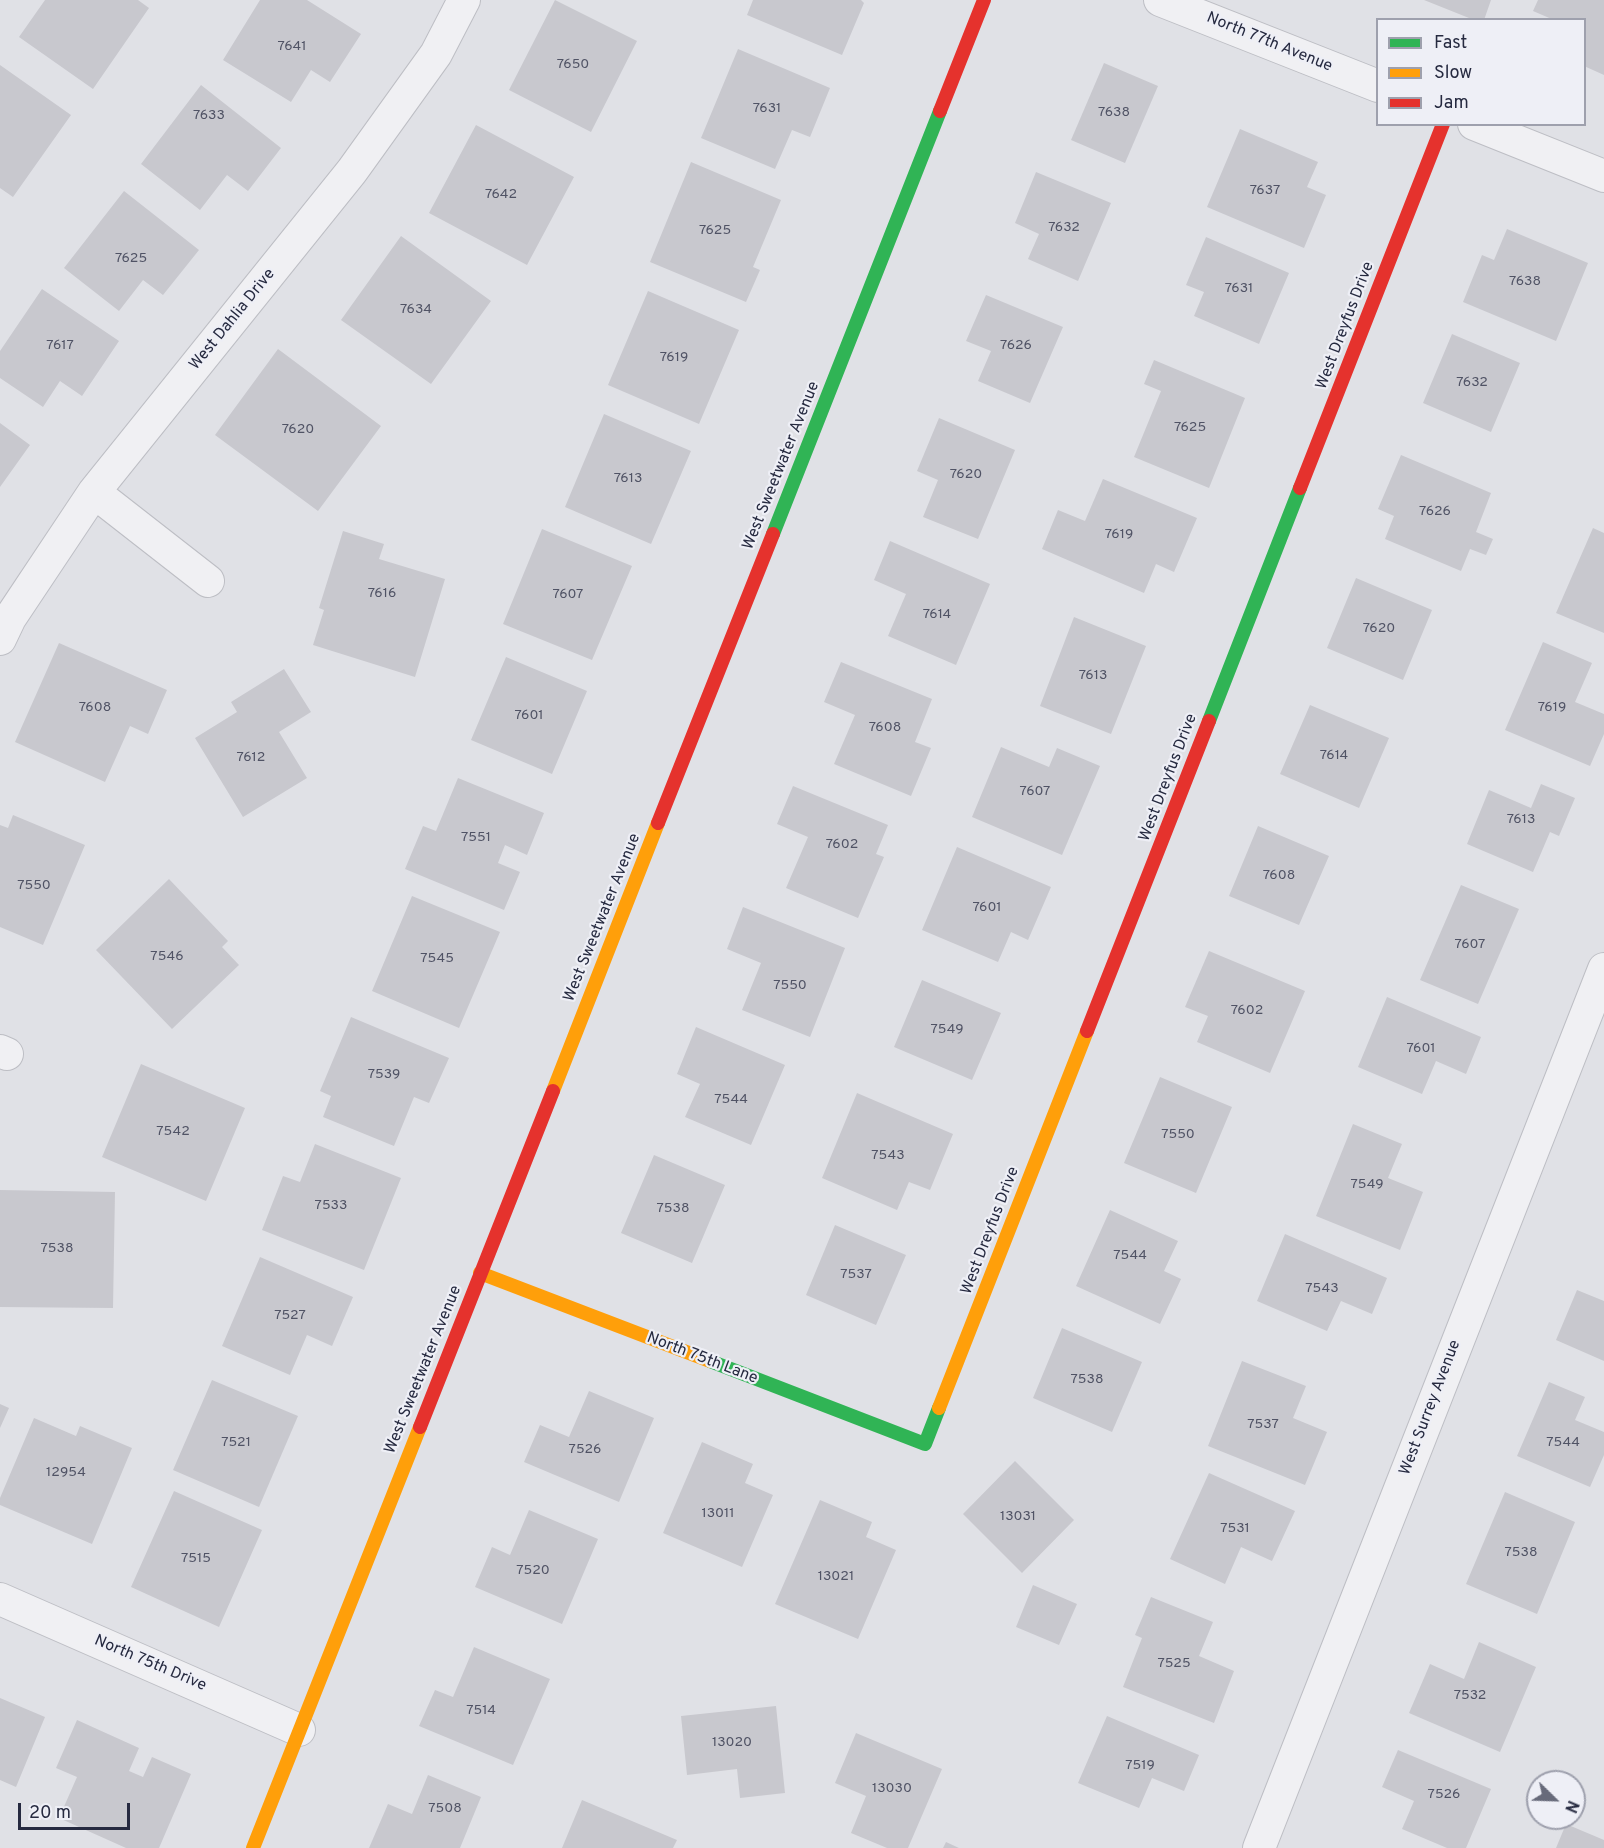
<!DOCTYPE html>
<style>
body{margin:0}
#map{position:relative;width:1604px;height:1848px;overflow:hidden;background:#e0e1e6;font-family:Overpass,sans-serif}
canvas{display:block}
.legend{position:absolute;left:1376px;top:18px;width:210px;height:108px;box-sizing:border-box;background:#eeeff6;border:2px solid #9ea0ad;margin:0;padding:8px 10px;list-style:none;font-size:18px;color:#262a40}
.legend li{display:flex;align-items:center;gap:12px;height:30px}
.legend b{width:30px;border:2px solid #9ea0ad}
.north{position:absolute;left:1526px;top:1770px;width:60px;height:60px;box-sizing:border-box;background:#eeeff6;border:2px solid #9ea0ad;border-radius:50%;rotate:113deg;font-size:16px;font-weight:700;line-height:24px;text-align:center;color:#262a40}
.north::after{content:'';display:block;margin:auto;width:21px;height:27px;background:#676a7a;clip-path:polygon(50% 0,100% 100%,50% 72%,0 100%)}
.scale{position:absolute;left:18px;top:1803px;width:112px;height:27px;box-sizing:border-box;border:3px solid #262a40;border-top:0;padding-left:8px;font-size:18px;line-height:21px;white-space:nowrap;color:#262a40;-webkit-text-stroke:4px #eeeff6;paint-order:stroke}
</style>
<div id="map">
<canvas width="1604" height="1848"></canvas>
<ul class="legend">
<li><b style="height:8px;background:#30b455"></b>Fast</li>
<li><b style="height:8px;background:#ff9f0a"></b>Slow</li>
<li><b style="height:8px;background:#e5322d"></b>Jam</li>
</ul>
<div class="north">N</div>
<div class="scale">20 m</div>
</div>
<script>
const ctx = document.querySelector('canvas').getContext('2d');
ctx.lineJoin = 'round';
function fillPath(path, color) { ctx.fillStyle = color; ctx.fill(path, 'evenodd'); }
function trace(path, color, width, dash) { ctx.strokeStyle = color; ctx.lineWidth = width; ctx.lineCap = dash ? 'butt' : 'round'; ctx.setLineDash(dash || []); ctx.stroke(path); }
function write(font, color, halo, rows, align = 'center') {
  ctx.font = font + ' Overpass,sans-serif'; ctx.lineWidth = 4.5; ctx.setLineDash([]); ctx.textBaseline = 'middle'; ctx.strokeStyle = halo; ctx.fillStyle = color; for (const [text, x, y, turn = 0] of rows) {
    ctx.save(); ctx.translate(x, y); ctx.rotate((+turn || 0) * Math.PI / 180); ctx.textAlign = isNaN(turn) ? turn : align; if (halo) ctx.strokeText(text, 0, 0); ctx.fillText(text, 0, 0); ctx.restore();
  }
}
const building = new Path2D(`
 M45,0H138L149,8L93,89L19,37Z
 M260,0H307L361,34L330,82L311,70L291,102L223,60Z
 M555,0L637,41L591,132L509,90Z
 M753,0H861L864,3L842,55L747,15Z
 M1424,0H1491L1484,20H1474Z
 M1538,0H1604V75L1584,66V20H1554L1533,11Z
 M738,49L830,88L810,137L792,130L775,169L701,138Z
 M1104,63L1158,86L1125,163L1071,140Z
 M0,65L71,115L13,197L0,188Z
 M201,85L281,148L248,191L227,175L200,210L141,164Z
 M476,125L574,177L527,265L429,213Z
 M1240,129L1318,162L1307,187L1326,195L1304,248L1207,207Z
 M691,162L781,200L753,267L760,270L746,302L650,262Z
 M1036,172L1111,203L1078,281L1028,259L1039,234L1015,223Z
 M124,191L199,250L163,295L143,280L119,311L64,268Z
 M1507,229L1588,263L1556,341L1463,302L1482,255L1494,260Z
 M401,236L491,301L431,384L341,320Z
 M1206,237L1289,273L1259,344L1194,316L1204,292L1186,285Z
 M42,289L119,341L82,396L60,381L43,407L0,378V351Z
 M648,291L739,330L699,424L608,385Z
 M986,295L1063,327L1030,403L978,381L991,351L966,341Z
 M1452,334L1520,363L1491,432L1423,403Z
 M278,349L381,426L318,511L215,435Z
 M1154,360L1245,398L1209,488L1134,457L1161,391L1144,384Z
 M604,414L691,451L651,544L565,507Z
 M939,418L1015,450L978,539L923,517L938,480L917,471Z
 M0,423L30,445L0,487Z
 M1401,455L1491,493L1476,532L1493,539L1486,555L1470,549L1461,571L1385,539L1394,516L1378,509Z
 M1103,479L1197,518L1174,572L1156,564L1144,593L1042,549L1058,510L1085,521Z
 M1593,528L1604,533V633L1556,613Z
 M542,529L632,566L592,660L503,624Z
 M343,531L384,544L379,559L445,579L415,677L313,645L324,610L319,608Z
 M890,541L990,584L956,665L888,636L906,594L874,580Z
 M1356,578L1432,610L1403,680L1327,648Z
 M1074,617L1146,646L1111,734L1040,706Z
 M1543,642L1592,663L1575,702L1604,714V734L1590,766L1505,730Z
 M59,643L167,690L148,734L130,726L105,782L15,742Z
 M506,657L587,691L552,774L471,740Z
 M841,662L932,699L915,742L931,748L911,796L834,764L855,715L824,702Z
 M284,669L311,712L279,732L307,778L243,817L195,738L237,712L231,702Z
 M1310,705L1389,738L1359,808L1280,774Z
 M1001,747L1049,767L1057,748L1100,766L1062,855L972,817Z
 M458,778L544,813L527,855L505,845L498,863L520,872L504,910L405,869L423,826L436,831Z
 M1541,784L1575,798L1559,836L1550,832L1533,872L1467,844L1489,790L1531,808Z
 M793,786L888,825L876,854L884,857L858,918L786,888L808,837L777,824Z
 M13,815L85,845L43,945L0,927V825L8,828Z
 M1258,826L1329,856L1299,925L1229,896Z
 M957,847L1051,887L1028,940L1011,932L998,962L922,930Z
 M169,879L228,941L222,947L239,965L172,1029L96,950Z
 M1461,885L1519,909L1478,1004L1420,980Z
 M412,896L500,932L459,1028L372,991Z
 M743,907L845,948L810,1037L742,1010L761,963L727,949Z
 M1209,951L1305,991L1270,1073L1197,1042L1208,1016L1185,1007Z
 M922,980L1001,1013L972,1080L894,1047Z
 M1387,997L1481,1037L1466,1074L1436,1061L1422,1094L1358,1067Z
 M351,1017L449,1058L429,1103L414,1097L394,1146L323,1117L331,1096L320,1091Z
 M696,1027L785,1065L751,1145L685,1117L700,1084L677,1074Z
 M141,1064L245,1108L206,1201L102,1157Z
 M1160,1077L1232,1107L1196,1193L1124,1163Z
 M857,1093L953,1134L930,1190L909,1182L897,1210L822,1178Z
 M1353,1124L1402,1144L1388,1178L1423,1192L1400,1250L1316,1216Z
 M315,1144L401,1178L364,1270L262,1230L283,1176L300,1182Z
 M654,1155L725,1185L692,1263L621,1233Z
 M0,1190L115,1192L113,1308L0,1307Z
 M1110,1210L1178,1241L1164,1271L1181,1279L1160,1324L1076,1286Z
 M835,1225L906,1255L876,1325L806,1295Z
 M1285,1234L1387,1278L1372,1314L1341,1301L1327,1331L1257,1301Z
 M260,1257L353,1297L332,1346L307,1335L290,1375L222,1346Z
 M1577,1290L1604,1301V1361L1556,1340Z
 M1062,1328L1142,1362L1112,1432L1033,1398Z
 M1242,1361L1306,1386L1293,1418L1327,1432L1305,1485L1208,1446Z
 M212,1380L298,1416L259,1507L173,1470Z
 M1549,1382L1585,1397L1575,1420L1604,1432V1455L1590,1487L1517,1456Z
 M589,1391L654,1418L619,1502L524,1462L540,1425L569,1437Z
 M0,1404L9,1408L0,1428Z
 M34,1418L76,1436L80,1426L132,1448L92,1544L0,1505V1498Z
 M702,1442L753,1464L745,1483L773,1495L742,1567L663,1533Z
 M1015,1461L1074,1520L1022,1573L963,1514Z
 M1209,1473L1295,1511L1272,1561L1241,1547L1225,1584L1170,1559Z
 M174,1491L262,1530L219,1627L131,1587Z
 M1505,1492L1575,1522L1537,1614L1466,1584Z
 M820,1500L872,1522L866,1537L896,1550L858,1639L775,1604Z
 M529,1510L598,1539L562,1624L475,1587L492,1547L510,1555Z
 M1033,1585L1077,1604L1059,1645L1016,1627Z
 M1151,1597L1213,1622L1199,1656L1234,1671L1214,1723L1123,1687L1142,1638L1135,1635Z
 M1479,1642L1536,1667L1500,1752L1409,1713L1430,1664L1464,1679Z
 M474,1647L550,1679L513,1765L419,1726L435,1690L453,1697Z
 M0,1698L45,1717L16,1787L0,1780Z
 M776,1706L785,1793L740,1798L737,1769L687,1775L681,1716Z
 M1107,1716L1199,1755L1184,1791L1152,1778L1139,1808L1078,1783Z
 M77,1720L139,1748L129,1771L143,1777L152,1757L191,1774L159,1848H126L59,1818L77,1777L56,1768Z
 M856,1733L942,1769L908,1848H887L851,1833L866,1796L835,1783Z
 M1398,1750L1491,1789L1466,1848H1447L1402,1829L1414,1801L1382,1787Z
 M428,1775L481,1797L460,1848H369L388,1804L412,1814Z
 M582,1800L677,1840L673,1848H562Z
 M1566,1824L1604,1840V1848H1556Z
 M946,1842L959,1848H943Z`);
const street = new Path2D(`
 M1160,0L1378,86
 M1474,124L1604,176
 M94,492L208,581
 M0,639L10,618L94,492L352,171L436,54L464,0
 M0,1051L7,1054
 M0,1599L299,1730
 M1259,1848L1604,969`);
const fast = new Path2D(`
 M773,534L940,111
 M1209,721L1300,488
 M710,1361L925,1444L939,1408`);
const slow = new Path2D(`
 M553,1091L658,823
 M480,1273L710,1361
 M939,1408L1087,1031
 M253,1848L420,1427`);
const jam = new Path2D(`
 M940,111L984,0
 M1300,488L1443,124
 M658,823L773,534
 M1087,1031L1209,721
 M420,1427L553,1091`);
const numberNames = [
 ["7641",292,47],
 ["7650",573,65],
 ["7631",767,109],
 ["7638",1114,113],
 ["7633",209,116],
 ["7637",1265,191],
 ["7642",501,195],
 ["7632",1064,228],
 ["7625",715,231],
 ["7625",131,259],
 ["7638",1525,282],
 ["7631",1239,289],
 ["7634",416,310],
 ["7617",60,346],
 ["7626",1016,346],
 ["7619",674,358],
 ["7632",1472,383],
 ["7625",1190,428],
 ["7620",298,430],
 ["7620",966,475],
 ["7613",628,479],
 ["7626",1435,512],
 ["7619",1119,535],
 ["7616",382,594],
 ["7607",568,595],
 ["7614",937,615],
 ["7620",1379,629],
 ["7613",1093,676],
 ["7608",95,708],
 ["7619",1552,708],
 ["7601",529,716],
 ["7608",885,728],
 ["7614",1334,756],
 ["7612",251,758],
 ["7607",1035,792],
 ["7613",1521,820],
 ["7551",476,838],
 ["7602",842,845],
 ["7608",1279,876],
 ["7550",34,886],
 ["7601",987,908],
 ["7607",1470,945],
 ["7546",167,957],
 ["7545",437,959],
 ["7550",790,986],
 ["7602",1247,1011],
 ["7549",947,1030],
 ["7601",1421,1049],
 ["7539",384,1075],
 ["7544",731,1100],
 ["7542",173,1132],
 ["7550",1178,1135],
 ["7543",888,1156],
 ["7549",1367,1185],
 ["7533",331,1206],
 ["7538",673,1209],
 ["7538",57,1249],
 ["7544",1130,1256],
 ["7537",856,1275],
 ["7543",1322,1289],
 ["7527",290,1316],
 ["7538",1087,1380],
 ["7537",1263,1425],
 ["7521",236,1443],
 ["7544",1563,1443],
 ["7526",585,1450],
 ["12954",66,1473],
 ["13011",718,1514],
 ["13031",1018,1517],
 ["7531",1235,1529],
 ["7538",1521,1553],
 ["7515",196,1559],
 ["7520",533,1571],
 ["13021",836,1577],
 ["7525",1174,1664],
 ["7532",1470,1696],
 ["7514",481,1711],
 ["13020",732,1743],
 ["7519",1140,1766],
 ["13030",892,1789],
 ["7526",1444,1795],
 ["7508",445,1809]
];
const streetNames = [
 ["North 77th Avenue",1269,43,22],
 ["West Dahlia Drive",233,320,-51],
 ["West Dreyfus Drive",1346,326,-69],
 ["West Sweetwater Avenue",782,466,-68],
 ["West Dreyfus Drive",1169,778,-69],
 ["West Sweetwater Avenue",603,918,-68],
 ["West Dreyfus Drive",991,1231,-69],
 ["North 75th Lane",702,1359,21],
 ["West Sweetwater Avenue",424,1370,-68],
 ["West Surrey Avenue",1431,1408,-69],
 ["North 75th Drive",150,1664,23]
];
fillPath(building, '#c8c8ce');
trace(street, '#bdbec4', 34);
trace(street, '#f0f0f3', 32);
trace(fast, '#30b455', 14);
trace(slow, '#ff9f0a', 14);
trace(jam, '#e5322d', 14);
write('14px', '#505365', null, numberNames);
write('16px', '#262a40', '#eeeff6', streetNames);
</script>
